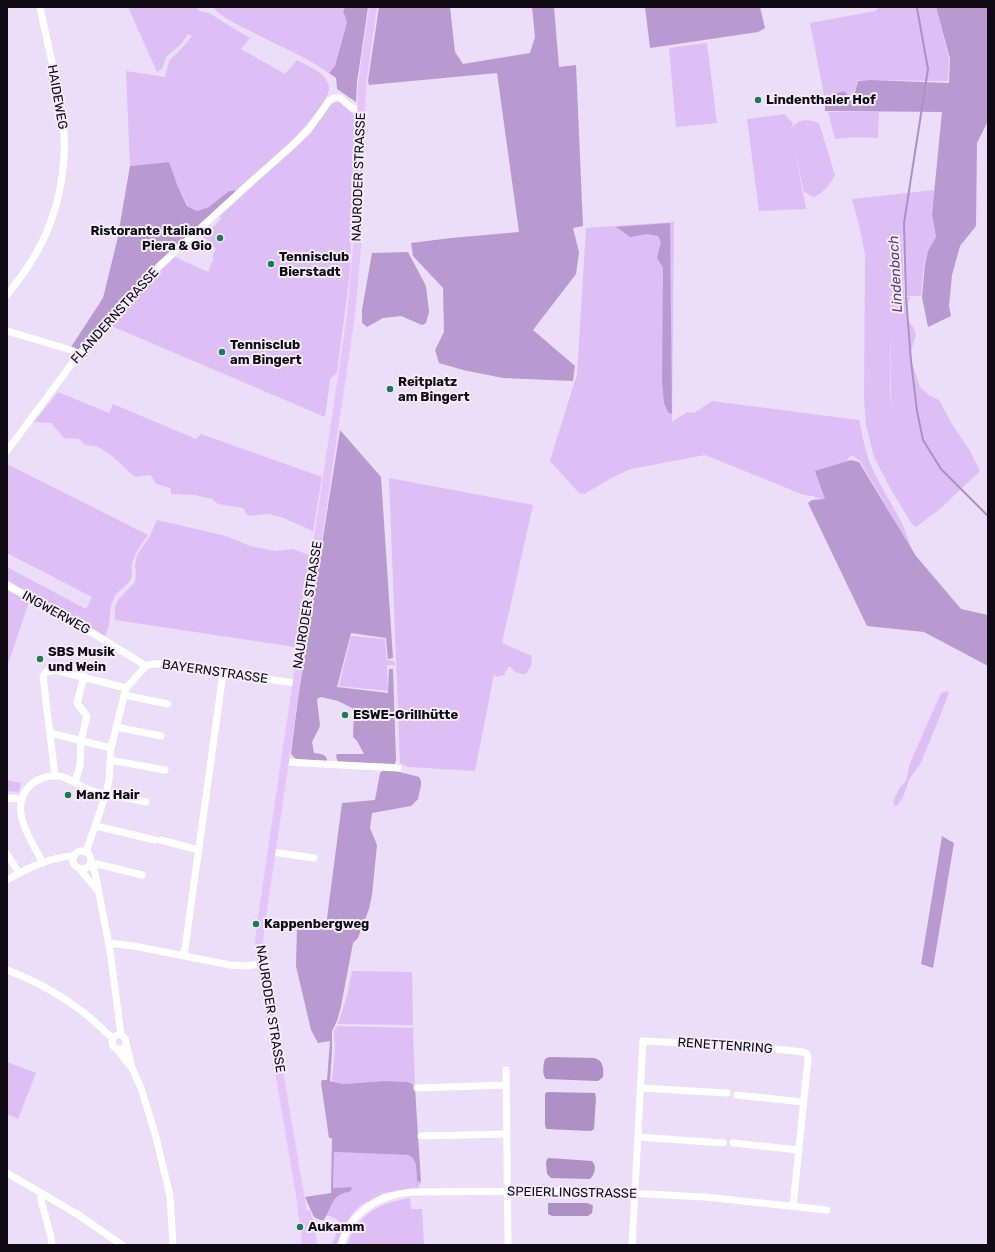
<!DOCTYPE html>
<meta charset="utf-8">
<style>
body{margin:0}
#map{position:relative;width:995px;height:1252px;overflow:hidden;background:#ecddf9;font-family:Rubik,sans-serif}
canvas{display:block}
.frame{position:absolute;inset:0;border:8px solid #0f0a13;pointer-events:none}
</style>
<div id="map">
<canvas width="995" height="1252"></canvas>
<div class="frame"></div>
</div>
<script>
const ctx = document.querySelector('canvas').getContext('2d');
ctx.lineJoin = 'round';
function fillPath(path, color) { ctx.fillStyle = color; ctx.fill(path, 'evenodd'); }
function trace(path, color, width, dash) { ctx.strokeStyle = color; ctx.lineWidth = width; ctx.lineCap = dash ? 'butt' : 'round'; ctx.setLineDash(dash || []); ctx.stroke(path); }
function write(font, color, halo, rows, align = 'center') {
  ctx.font = font + ' Rubik,sans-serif'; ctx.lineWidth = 4; ctx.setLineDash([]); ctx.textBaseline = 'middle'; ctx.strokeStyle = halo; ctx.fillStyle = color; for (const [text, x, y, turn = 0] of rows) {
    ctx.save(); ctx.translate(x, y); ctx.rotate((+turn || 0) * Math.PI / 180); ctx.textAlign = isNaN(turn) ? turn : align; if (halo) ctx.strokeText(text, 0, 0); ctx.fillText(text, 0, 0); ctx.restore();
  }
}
const green = new Path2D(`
 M128,7H197L199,11L211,14L228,25L250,38L241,49L285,74L297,60C309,67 326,72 329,87C332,106 256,178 239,189C236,191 231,190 228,192C221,197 216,204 208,207C205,209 200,210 197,211L188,206L178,187L169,162L130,166L126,71L165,77L169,61L183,47L192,36L188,34L181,44L166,57L162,69L157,72Z
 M213,7H345L343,11L347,22L335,66L329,73C305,56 277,45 252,32C239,25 222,18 213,7Z
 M879,7H936L949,59L948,81L858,80L853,99L844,91L830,95L825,100L810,23L875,11Z
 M707,43L717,123L676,127L669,48Z
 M336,101L340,102L355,116L350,272L337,373L330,379L325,417L109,325L139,292L175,257L208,272L214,258L212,257L216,248L207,245L209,241L203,237L222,218L219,217L310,134L331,104Z
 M828,112H879L878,138L856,137L835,139Z
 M784,114L793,123L791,129C798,118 808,119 819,123L835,175C830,185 824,192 814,197L804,192L794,147L806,209L759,211L747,119Z
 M934,190L932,213L936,237L928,251L924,264L921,296H906L902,226L904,296H890L889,298L911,297L908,302V318L910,324L914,328L916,335L911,351L912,363L920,387L929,395L939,400L952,424L970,451L980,471L940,509L916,527L912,524L890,488L874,457L866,425L864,399L865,254L860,229L852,199ZM890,327L891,397L896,418L890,396Z
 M674,222L672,422L687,412L694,413L712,401L859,420C863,436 865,453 872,468C884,495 904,519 911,548L860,461L853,456L849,457L827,502L813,496L804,495L705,455L631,469L615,476L584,494L579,493L550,461L577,374L586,228Z
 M58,392L109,413L113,404L196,439L201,434L322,477L313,531L281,517L268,514L248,516L243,508L218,504L212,499L195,495L171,494V488L156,484L151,475L135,477L111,455L96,446L85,445L79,439L64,438L51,423L34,422Z
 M7,464L148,535C142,544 134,553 132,564C131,569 133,575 131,579C128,586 118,590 114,597C108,609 112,624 105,636L7,580V567L86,609L92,597L7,553Z
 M389,478L533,505L502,643L532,656L531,666L526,674C520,674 515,673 511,667H508L504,675L497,677L494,674L475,771L409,767L400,763Z
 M157,520L226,536L250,546L275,551L293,549L309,555L300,624L295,647L115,620V607L118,600L135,582L136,574L135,565L137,555L150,536Z
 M7,590L29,602L7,667Z
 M351,636L385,639L387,660L394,661L395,665H387L388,691L339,686Z
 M947,691L949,693C940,716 931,739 921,762C918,768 912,774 909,780C905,790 904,800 895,807L893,801L900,787L906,781L910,763L941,693Z
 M7,780L21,783L19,792L7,791Z
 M352,971L412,972L413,1025L338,1024L347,996Z
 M337,1026L413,1028L415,1088L412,1084L408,1082L383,1081L343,1084L332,1081L335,1049L334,1031Z
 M7,1062L36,1073L18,1119L7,1114Z
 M334,1152L408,1155L413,1158L416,1165L417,1180L421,1182L418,1188L384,1193L361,1205L352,1214L343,1228L337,1245H331L341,1225C338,1218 333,1217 326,1215C333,1203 334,1194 349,1192L351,1187L333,1188Z
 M410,1198L411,1209H422L424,1245H347C358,1214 379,1203 410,1198Z`);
const forest = new Path2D(`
 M345,7H368L357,82L356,102L337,89L336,78L329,73L335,66L347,22L343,11Z
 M379,7H450L455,52L463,64L530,53L535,37L532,7H554L559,67L576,65L583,226L573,228L579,252L576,274L533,330L575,366L573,381L503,378L463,370L439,363L435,350L444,332L443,288L413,256L411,243L451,238L519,232L497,73L369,85L368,81Z
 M645,7H760L765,28L758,32L650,48Z
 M936,7H988V121L977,143L976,226L960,246L952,275L949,306L951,316L928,327L922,297L925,264L928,251L936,237L932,214L942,112L825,111V101L830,95L844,91L853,100L858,81L870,80L949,83L950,59Z
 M169,162L178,187L187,206L197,211L209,207L229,191L238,190L79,350L71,347L103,298L117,241L130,166Z
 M670,223L672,414L668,412L664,403L662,380L663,268L657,258L661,242L658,236L647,234L630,237L621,230L615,227Z
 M408,252L426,286L429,312L426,323L422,325L401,316L383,318L367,327L362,323V310L372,253Z
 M340,430L381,477L393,658L388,659L386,638L351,633L337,687L388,693L389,669H393L396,760L395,764L338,762L336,756L337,754H364L357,741L353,737L354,709L338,701L321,697L317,699L320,726L312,742L314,753C320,754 324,753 327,759V761L296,759L291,754L299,690Z
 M851,460L859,462L916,556L961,609L988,615V666L924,632L867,626L808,503L812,500L825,499L815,471Z
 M388,769L419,777L421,781V785L418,799L411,806L372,813L370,828L377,845L372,895L369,909L358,938L353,943L341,1006L337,1021L332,1031V1051L330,1081L343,1084L384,1081L408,1082L412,1084L415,1088L421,1182L417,1181L416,1165L413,1158L408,1155L334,1152L333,1188L351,1187L352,1189L349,1192C332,1194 332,1207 324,1220H320L314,1217L305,1197L331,1193L332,1138H329L321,1083L322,1080H327L330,1041L318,1043L311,1030L296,966L297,927L326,926L342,803L375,800L380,773L383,770Z
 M942,836L954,843L933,968L921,964Z`);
const water = new Path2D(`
 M549,1057L594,1058C603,1060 604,1068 603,1077L598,1081L546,1079C542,1075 543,1065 545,1059Z
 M547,1092L595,1093L596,1098L594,1129L591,1131L546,1129L545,1124V1094Z
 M548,1158L592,1161C597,1166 595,1174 590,1179L551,1178L547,1174L546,1162Z
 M548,1203H587L592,1205L593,1206L592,1213L588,1216H552L548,1214Z`);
const stream = new Path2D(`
 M917,8L928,69L904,223L906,297L911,361L917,411L923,440L941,469L988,516`);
const minor = new Path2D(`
 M7,295C14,286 21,277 27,268C57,224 70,167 62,114C57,78 47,43 40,7
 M7,331L71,350L79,354
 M7,451L79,354L159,266L253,180L294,144L309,129L329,101L334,98H340L351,107L361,111
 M7,585L96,635L146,666
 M124,695L168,704
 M116,727L161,736
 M50,733L111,748
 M110,760L165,770
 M285,762L398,768
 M55,776L43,676L46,672L55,670L126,688
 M75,782L80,766L81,741L87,716L77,703L84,676
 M7,798L22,799
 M96,826L155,840
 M161,840L199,850
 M73 860a9 9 0 1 1 18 0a9 9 0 1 1-18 0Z
 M86,852L106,794L109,779L111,748L126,688L146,666L152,664H159L296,683
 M272,852L314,858
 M7,854L19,873
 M91,862L95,873L110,950L121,1035
 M43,863C31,840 5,805 33,783C40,778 50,775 59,776C71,778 81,788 92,791C110,796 129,798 146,802
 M92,865L97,864L142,875
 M79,868L98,891
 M7,880C27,868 50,857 74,856
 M109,943L134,946L230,965L245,966L261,964
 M184,956L223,673
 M7,970C36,981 63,996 88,1016C97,1023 104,1032 113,1038
 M112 1042a7 7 0 1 1 14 0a7 7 0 1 1-14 0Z
 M126,1044L132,1068L141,1088L156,1137L170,1196L173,1245
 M117,1049L130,1066
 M506,1070L508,1245
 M417,1088L506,1085
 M641,1088L727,1093
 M737,1095L803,1102
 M421,1136L506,1134
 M638,1137L723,1143
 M733,1143L799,1150
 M7,1173L77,1214L122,1245
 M41,1194V1200L51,1237L52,1245
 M341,1245C351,1212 378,1195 411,1192L588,1191L705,1197L827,1210
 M632,1245L643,1041L748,1046L803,1052L807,1054L808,1060L793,1206`);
const major = new Path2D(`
 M307,1214L311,1227L313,1245
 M306,1245L301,1201L261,964L259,947L260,930L351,315L357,247L362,85L373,7`);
const markers = [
 [758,100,4,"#1b7b52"],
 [220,238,4,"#1b7b52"],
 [271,264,4,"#1b7b52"],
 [222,352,4,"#1b7b52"],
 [390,389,4,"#1b7b52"],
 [40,659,4,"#1b7b52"],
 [345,715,4,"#1b7b52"],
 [68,795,4,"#1b7b52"],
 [256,924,4,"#1b7b52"],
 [300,1227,4,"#1b7b52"]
];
const streetNames = [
 ["HAIDEWEG",57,97,80],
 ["NAURODER STRASSE",359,177,-88],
 ["FLANDERNSTRASSE",115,316,-48],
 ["NAURODER STRASSE",308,605,-81],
 ["INGWERWEG",56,613,29],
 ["BAYERNSTRASSE",215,672,8],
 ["NAURODER STRASSE",270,1009,81],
 ["RENETTENRING",725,1046,4],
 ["SPEIERLINGSTRASSE",572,1193,1]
];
const poiNames = [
 ["Lindenthaler Hof",766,100],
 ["Ristorante Italiano",212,231,"right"],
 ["Piera & Gio",212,246,"right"],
 ["Tennisclub",279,257],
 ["Bierstadt",279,272],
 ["Tennisclub",230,345],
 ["am Bingert",230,360],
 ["Reitplatz",398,382],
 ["am Bingert",398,397],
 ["SBS Musik",48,652],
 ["und Wein",48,667],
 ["ESWE-Grillhütte",353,715],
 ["Manz Hair",76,795],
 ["Kappenbergweg",264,924],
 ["Aukamm",308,1227]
];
const waterNames = [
 ["Lindenbach",896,274,-93]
];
fillPath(green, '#ddbff5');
fillPath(forest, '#b89ad0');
fillPath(water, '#ae90c5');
trace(stream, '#ae90c5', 2);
trace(minor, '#fff', 7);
trace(major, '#e3c5f9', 8);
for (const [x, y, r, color] of markers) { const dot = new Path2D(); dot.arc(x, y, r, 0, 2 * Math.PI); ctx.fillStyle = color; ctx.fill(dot); trace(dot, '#f6edfe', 1.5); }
write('13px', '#0f0a13', '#f6edfe', streetNames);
write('bold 13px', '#0f0a13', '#f6edfe', poiNames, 'left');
write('italic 14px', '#623b7c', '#f6edfe', waterNames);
</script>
